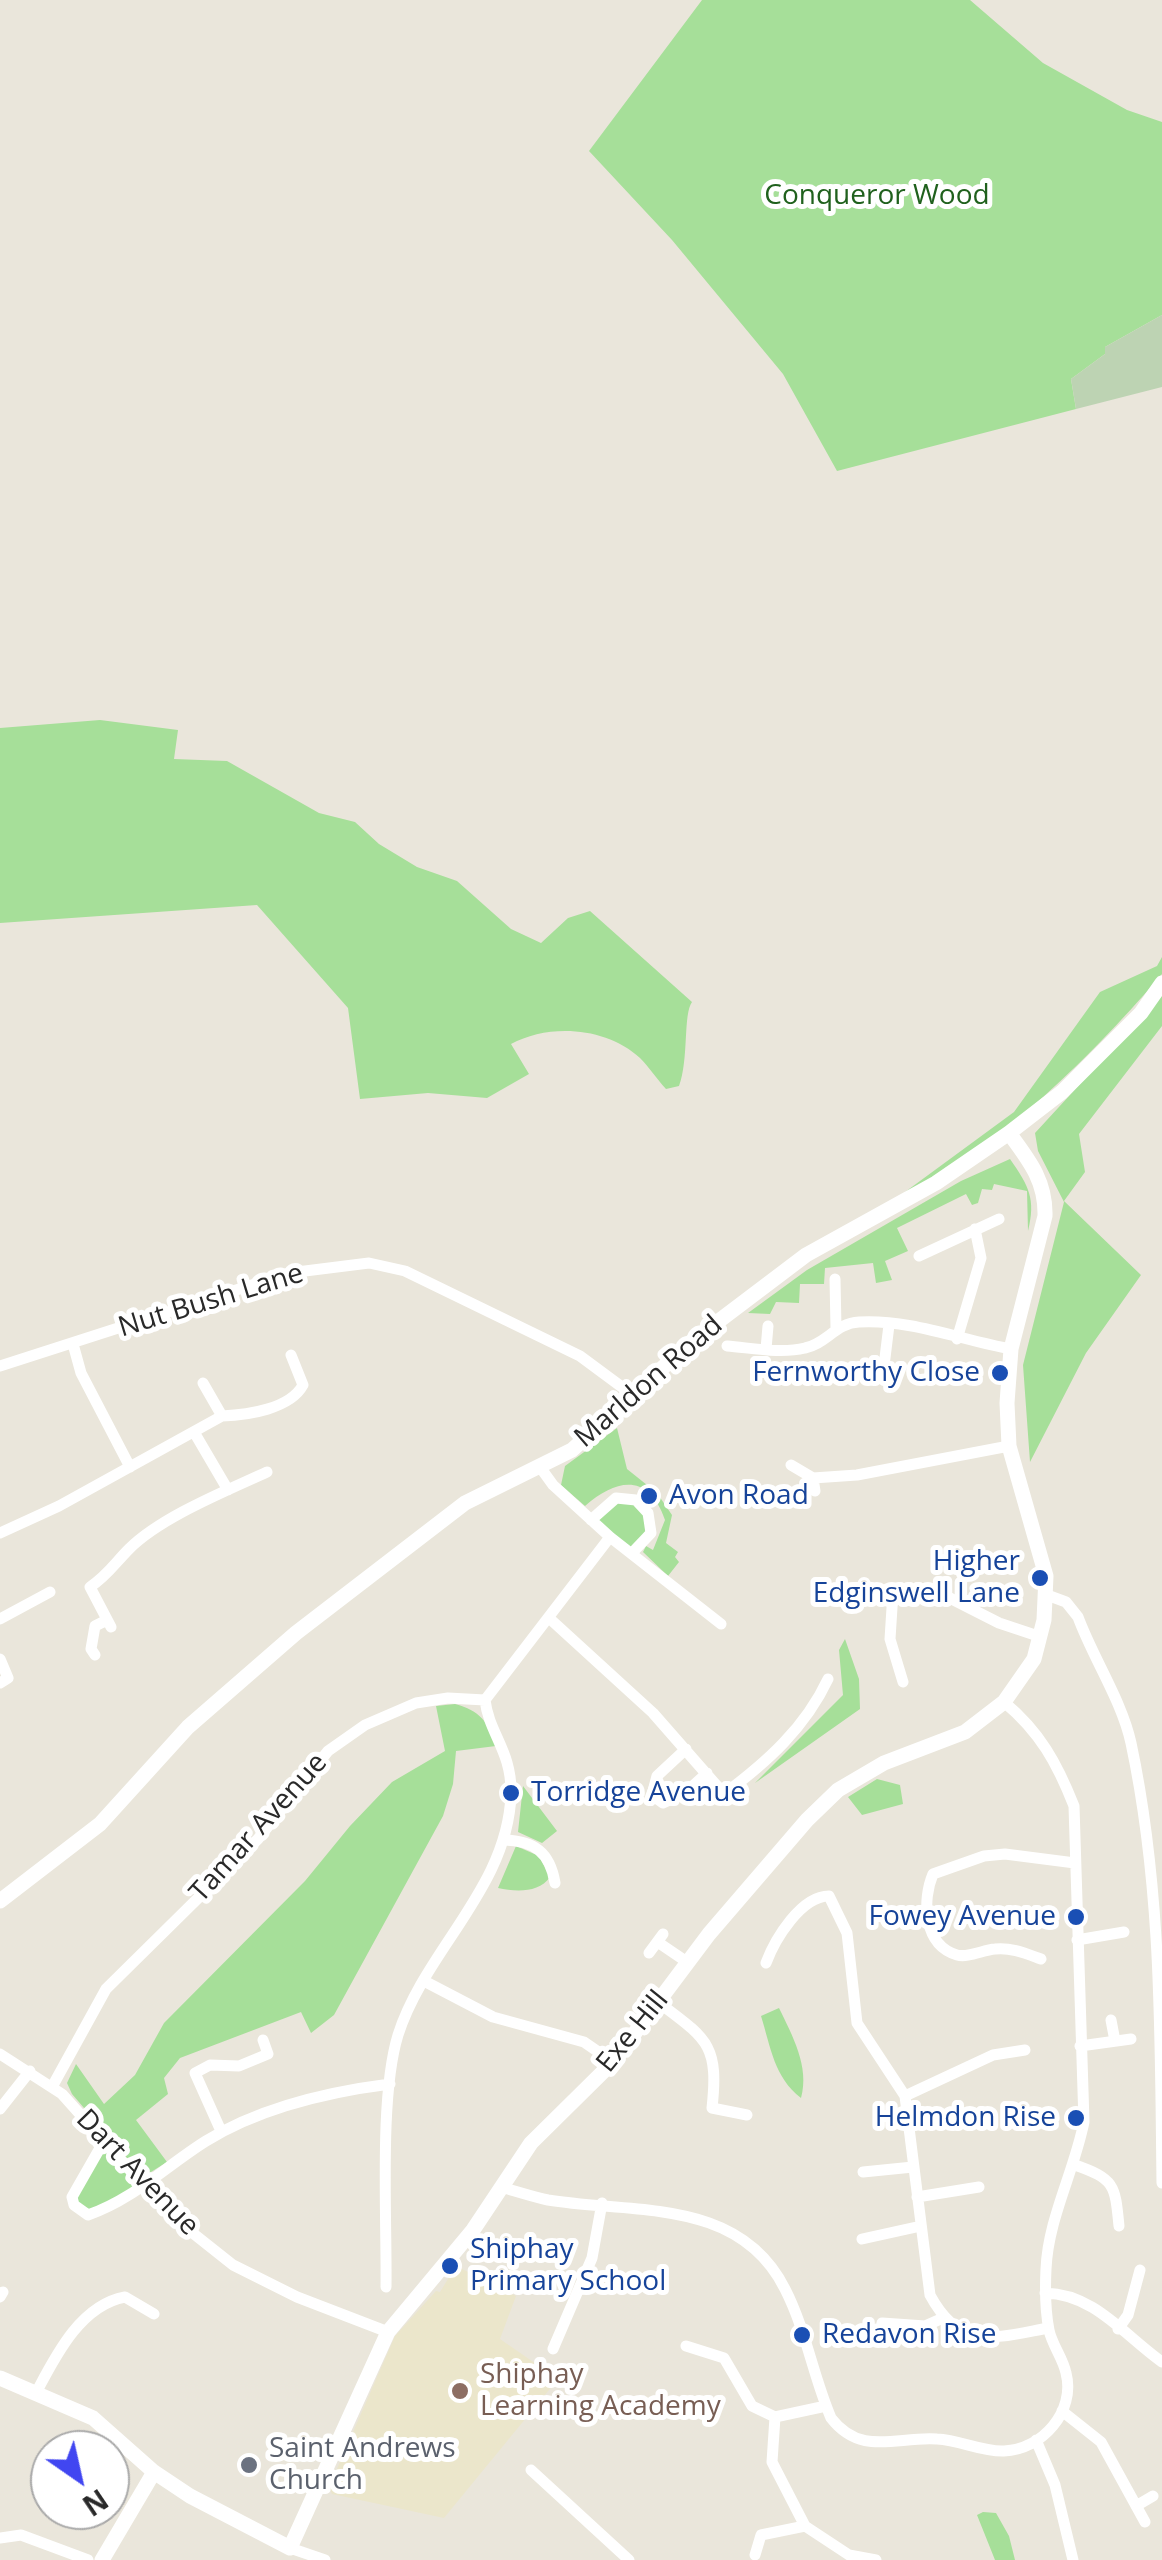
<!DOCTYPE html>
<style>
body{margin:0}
#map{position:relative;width:1162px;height:2560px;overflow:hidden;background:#eae6db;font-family:"Open Sans",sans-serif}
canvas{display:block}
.north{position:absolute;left:30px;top:2430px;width:100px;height:100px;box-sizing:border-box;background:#fff;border:2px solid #a9a9a9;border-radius:50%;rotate:146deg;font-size:28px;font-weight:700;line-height:40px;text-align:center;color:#292929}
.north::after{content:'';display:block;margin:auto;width:35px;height:45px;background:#4146f1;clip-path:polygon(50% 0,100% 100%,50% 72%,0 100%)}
</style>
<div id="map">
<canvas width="1162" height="2560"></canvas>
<div class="north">N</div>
</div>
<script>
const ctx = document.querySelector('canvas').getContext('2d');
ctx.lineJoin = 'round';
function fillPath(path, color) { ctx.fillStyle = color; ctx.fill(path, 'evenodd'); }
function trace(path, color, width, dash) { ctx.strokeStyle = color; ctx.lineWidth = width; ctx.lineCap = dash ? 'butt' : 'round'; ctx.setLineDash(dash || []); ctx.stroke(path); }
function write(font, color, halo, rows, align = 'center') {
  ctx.font = font + ' "Open Sans",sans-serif'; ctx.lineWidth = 10; ctx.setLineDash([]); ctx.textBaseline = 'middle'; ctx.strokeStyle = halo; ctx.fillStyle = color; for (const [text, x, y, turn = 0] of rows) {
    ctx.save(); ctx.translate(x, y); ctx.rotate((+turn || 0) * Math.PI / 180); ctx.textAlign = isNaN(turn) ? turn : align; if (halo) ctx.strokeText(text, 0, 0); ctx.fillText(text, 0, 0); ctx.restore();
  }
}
const education = new Path2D(`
 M456,2266L516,2296L500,2339L558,2379L444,2518L332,2494L329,2487L395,2336L436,2291L440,2292Z`);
const green = new Path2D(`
 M702,0H970L1043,63L1127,110L1162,122V315L1105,347V354L1071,379L1076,409L837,471L783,374L672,240L589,151Z
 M100,720L178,730L174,759L227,761L319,813L355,822L379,844L417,867L457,881L511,929L541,943L568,918L590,911L692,1002C683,1014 689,1060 679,1086L666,1089C657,1079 649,1067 640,1058C607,1027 549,1023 511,1044L529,1074L487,1098L428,1093L360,1099L348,1008L257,905L0,923V728Z
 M1162,957V974C1101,1046 992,1157 905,1192L1014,1112L1100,992L1157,966Z
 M1162,995V1026L1079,1134L1085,1172L1064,1201L1141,1275L1086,1353L1030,1462L1023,1365L1064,1202L1038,1151L1035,1133Z
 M1010,1159C1029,1186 1036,1199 1028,1231L1027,1191L994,1184L992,1190L982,1189L978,1203L972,1205L966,1194L897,1228L908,1251L885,1261L892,1280L876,1283L873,1263L825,1268L824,1284H800L799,1303L776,1302L770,1314L748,1313L807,1270L961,1181Z
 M617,1428L627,1469L657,1493L672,1515L666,1543L678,1552L675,1557L679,1562L668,1576L643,1552L646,1546L653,1550L665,1520C649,1473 617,1478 585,1506L561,1485L565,1466Z
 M624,1496L651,1522L632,1553L591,1520Z
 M845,1639L859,1679L860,1709L755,1783L843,1695L839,1650Z
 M455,1704C480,1711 488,1721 496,1746L456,1751L453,1784L443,1816L334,2015L311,2033L301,2012L180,2058L164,2078L168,2094L136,2120L167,2162L151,2172H139L72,2094L67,2083L76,2064L104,2104L135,2075L164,2023L305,1881L350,1826L392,1782L445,1751L436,1706Z
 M877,1779L900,1785L903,1804L862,1815L848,1797Z
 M523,1786L557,1831L542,1843L518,1832Z
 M516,1846L539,1856L550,1877C539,1893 516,1892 498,1888Z
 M779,2008C792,2035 810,2067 801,2098C774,2077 771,2048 761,2016Z
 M104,2141L143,2187L88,2215L74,2205Z
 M983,2512L996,2513L1009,2536L1015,2560H995L977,2515Z`);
const cemetery = new Path2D(`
 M1162,315V387L1076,409L1071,379L1105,354V347Z`);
const minor = new Path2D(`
 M919,1256L999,1219
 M835,1279L836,1328
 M957,1339L981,1258L975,1229
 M73,1344L81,1373L130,1467
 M727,1346C752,1348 781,1354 805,1348C826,1344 836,1323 859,1322C910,1319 961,1340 1011,1349
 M766,1349L768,1326
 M0,1366L289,1273L369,1263L405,1271L580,1356L634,1396
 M884,1366L889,1325
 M203,1383L222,1416
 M194,1432L228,1490
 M791,1465L813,1478
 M540,1467L553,1485L610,1537L721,1624
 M815,1491L813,1478L857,1475L1009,1446
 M591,1520L616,1498L636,1500L648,1513L651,1533L632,1553
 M0,1533L59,1506L222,1416C248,1415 290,1409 303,1385L291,1355
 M893,1592L890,1639L903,1682
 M872,1595L936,1591L999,1623L1041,1637
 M1047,1595L1066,1602L1078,1617C1093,1658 1122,1701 1131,1743C1162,1889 1160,2035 1162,2183
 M549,1618L653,1713L724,1794C767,1762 805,1728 828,1679
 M0,1619L50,1592
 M111,1627L90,1587C107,1576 115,1563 129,1549C161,1517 226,1491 267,1472
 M95,1655L91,1649L95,1626L107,1620
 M0,1659L8,1678L0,1683
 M686,1749L657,1776L652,1795L663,1803L685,1793L707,1773
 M504,1840C534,1841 550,1852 555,1883
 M1077,1940L1124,1932
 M659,1943L687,1962
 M649,1953L663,1934
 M1041,1959C1027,1954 1011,1947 995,1949C983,1950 968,1958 957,1955C923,1945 922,1900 933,1874L984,1856L1005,1854L1075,1863
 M766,1963C775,1939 801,1896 829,1896L847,1933L857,2023L905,2096L930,2295C960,2351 994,2338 1048,2328
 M424,1981L493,2017L584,2042L613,2062
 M658,2002C707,2039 719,2044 712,2108L747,2115
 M1111,2020L1115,2041
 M1080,2046L1131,2039
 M0,2054L62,2094L170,2215L233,2265L297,2297L388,2332
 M52,2087L106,1989L258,1839L328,1751L365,1725L416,1703L448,1698L485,1700
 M905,2096L993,2055L1025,2050
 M0,2109L30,2071
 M221,2131L195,2073L210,2065L239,2066L268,2054L263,2040
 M104,2141L72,2197L74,2205L88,2215C134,2199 166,2166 206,2141C261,2107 327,2092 390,2084
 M1075,2165C1115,2179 1115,2185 1119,2226
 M863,2172L913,2167
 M504,2188C519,2192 534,2197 548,2200C633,2214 739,2197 785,2289C806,2330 813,2376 831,2418C861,2457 897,2436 937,2439C960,2440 982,2452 1004,2451C1042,2450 1076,2411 1066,2373C1063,2358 1052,2345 1049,2330C1045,2310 1045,2290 1046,2269C1048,2219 1074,2172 1084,2122L1074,1806C1057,1763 1040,1732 1004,1702
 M917,2197L979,2187
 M862,2239L921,2226
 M386,2287C387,2218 379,2097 398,2035C425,1950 508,1888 511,1794C512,1751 489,1734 485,1700L610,1537
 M1045,2293C1094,2294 1123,2334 1162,2362
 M0,2297L3,2292
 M882,2323L925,2326L943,2318
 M1118,2329L1128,2315L1140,2270
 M686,2346L724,2358L752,2406L775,2417
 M553,2349L592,2258L602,2203
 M37,2391C56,2355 81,2305 125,2297L154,2314
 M826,2406L775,2417L772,2462L805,2526L849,2555L876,2560
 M1062,2411L1101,2442L1145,2522
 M1036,2440L1055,2485L1073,2560
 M531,2470L629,2560
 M1136,2506L1153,2496
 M0,2538L21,2535L88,2560
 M290,2548L325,2560
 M755,2555L761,2535L805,2526`);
const tertiary = new Path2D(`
 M0,1901L100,1824L188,1727L296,1633L465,1503L572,1450L691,1342L806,1255L936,1183L1009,1133L1062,1092L1141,1013L1162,983
 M0,2378L93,2418L154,2472L190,2496L290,2548L388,2332L473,2230L531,2143L613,2062L709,1934L807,1820L838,1790L884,1763L965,1732L1004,1702L1034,1659L1044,1620L1046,1576L1009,1446L1007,1403L1011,1349L1045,1216C1046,1181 1029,1160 1009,1133
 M102,2560L154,2472`);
const markers = [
 [1000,1373,10,"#1a4fb4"],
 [649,1496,10,"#1a4fb4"],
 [1040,1578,10,"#1a4fb4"],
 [511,1793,10,"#1a4fb4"],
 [1076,1917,10,"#1a4fb4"],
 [1076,2118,10,"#1a4fb4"],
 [450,2266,10,"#1a4fb4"],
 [802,2335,10,"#1a4fb4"],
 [460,2391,10,"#8d6e63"],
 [249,2465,10,"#6b7280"]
];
const parkNames = [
 ["Conqueror Wood",877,196]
];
const streetNames = [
 ["Nut Bush Lane",211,1301,-17],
 ["Marldon Road",649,1382,-41],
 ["Tamar Avenue",259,1828,-48],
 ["Exe Hill",633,2032,-51],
 ["Dart Avenue",137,2173,46]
];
const transitNames = [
 ["Fernworthy Close",980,1373],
 ["Avon Road",669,1496,"left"],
 ["Higher",1020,1562],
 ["Edginswell Lane",1020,1594],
 ["Torridge Avenue",531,1793,"left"],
 ["Fowey Avenue",1056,1917],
 ["Helmdon Rise",1056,2118],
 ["Shiphay",470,2250,"left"],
 ["Primary School",470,2282,"left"],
 ["Redavon Rise",822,2335,"left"]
];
const educationNames = [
 ["Shiphay",480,2375],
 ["Learning Academy",480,2407]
];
const worshipNames = [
 ["Saint Andrews",269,2449],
 ["Church",269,2481]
];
fillPath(education, '#ebe6cb');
fillPath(green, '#a6df99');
fillPath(cemetery, '#bdd3b3');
trace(minor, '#fff', 11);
trace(tertiary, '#fff', 15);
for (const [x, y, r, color] of markers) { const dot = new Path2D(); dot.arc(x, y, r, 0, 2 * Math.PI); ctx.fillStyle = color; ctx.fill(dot); trace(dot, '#fff', 4); }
write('28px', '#20611d', '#fff', parkNames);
write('28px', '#292929', '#fff', streetNames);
write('28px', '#164399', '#fff', transitNames, 'right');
write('28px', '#785e54', '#fff', educationNames, 'left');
write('28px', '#5b616d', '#fff', worshipNames, 'left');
</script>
